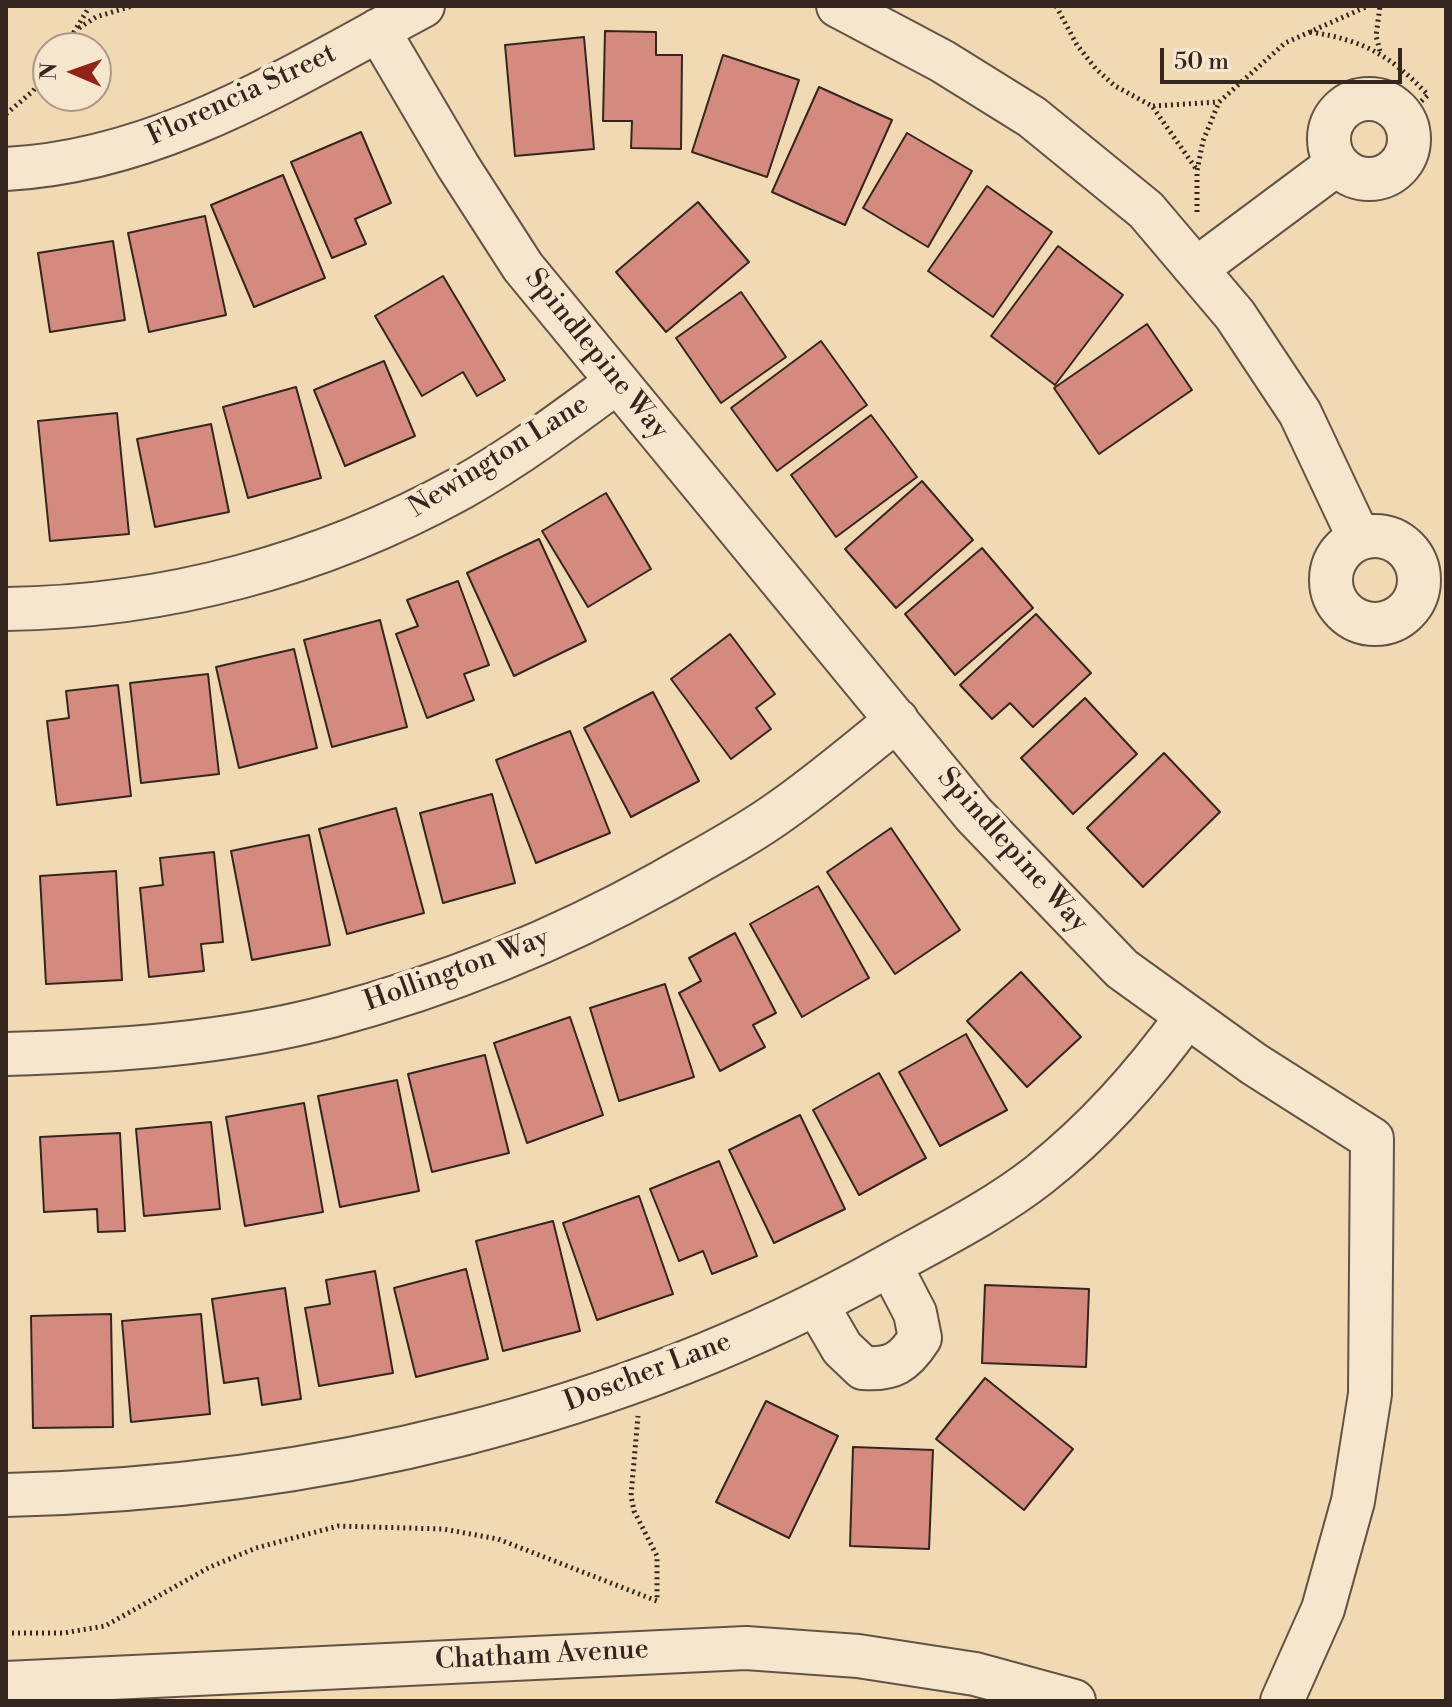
<!DOCTYPE html>
<style>
body{margin:0}
#map{position:relative;width:1452px;height:1707px;overflow:hidden;background:#f1d9b3;font-family:"Libre Bodoni",serif}
canvas{display:block}
.frame{position:absolute;inset:0;border:8px solid #34261f;pointer-events:none}
.north{position:absolute;left:32px;top:32px;width:80px;height:80px;box-sizing:border-box;background:#f6e6ce;border:2px solid #a89988;border-radius:50%;rotate:272deg;font-size:22px;font-weight:700;line-height:32px;text-align:center;color:#34261f}
.north::after{content:'';display:block;margin:auto;width:28px;height:36px;background:#8f2418;clip-path:polygon(50% 0,100% 100%,50% 72%,0 100%)}
.scale{position:absolute;left:1160px;top:48px;width:242px;height:36px;box-sizing:border-box;border:4px solid #34261f;border-top:0;padding-left:10px;font-size:24px;line-height:28px;white-space:nowrap;color:#34261f;-webkit-text-stroke:6px #f6e6ce;paint-order:stroke}
</style>
<div id="map">
<canvas width="1452" height="1707"></canvas>
<div class="frame"></div>
<div class="north">N</div>
<div class="scale">50 m</div>
</div>
<script>
const ctx = document.querySelector('canvas').getContext('2d');
ctx.lineJoin = 'round';
function fillPath(path, color) { ctx.fillStyle = color; ctx.fill(path, 'evenodd'); }
function trace(path, color, width, dash) { ctx.strokeStyle = color; ctx.lineWidth = width; ctx.lineCap = dash ? 'butt' : 'round'; ctx.setLineDash(dash || []); ctx.stroke(path); }
function write(font, color, halo, rows, align = 'center') {
  ctx.font = font + ' "Libre Bodoni",serif'; ctx.lineWidth = 8; ctx.setLineDash([]); ctx.textBaseline = 'middle'; ctx.strokeStyle = halo; ctx.fillStyle = color; for (const [text, x, y, turn = 0] of rows) {
    ctx.save(); ctx.translate(x, y); ctx.rotate((+turn || 0) * Math.PI / 180); ctx.textAlign = isNaN(turn) ? turn : align; if (halo) ctx.strokeText(text, 0, 0); ctx.fillText(text, 0, 0); ctx.restore();
  }
}
const building = new Path2D(`
 M605,31L656,32V55H682L681,149L631,148L632,121H603Z
 M584,37L594,149L515,156L505,45Z
 M723,55L799,80L767,177L692,152Z
 M819,87L892,120L845,225L772,192Z
 M361,132L391,203L355,219L366,244L332,258L291,162Z
 M907,133L972,171L928,247L863,208Z
 M283,175L325,278L254,307L211,205Z
 M987,186L1052,232L993,317L928,271Z
 M698,202L749,262L666,332L616,272Z
 M205,216L226,315L149,332L128,233Z
 M113,241L125,320L50,332L38,253Z
 M1058,246L1123,295L1055,385L991,336Z
 M443,276L505,380L477,396L463,372L422,396L375,316Z
 M741,292L786,357L721,403L676,338Z
 M1147,324L1192,390L1099,454L1054,388Z
 M821,341L867,405L777,471L731,408Z
 M384,361L415,436L345,466L314,390Z
 M296,387L321,478L248,498L223,407Z
 M117,413L129,534L50,541L38,421Z
 M871,415L917,477L836,537L791,475Z
 M211,424L229,512L155,527L137,439Z
 M922,481L973,540L896,608L845,549Z
 M606,493L651,569L588,607L542,531Z
 M539,539L586,641L514,676L467,573Z
 M982,548L1033,608L955,675L905,614Z
 M458,581L489,665L464,674L474,700L427,718L396,634L418,626L407,600Z
 M1036,614L1091,673L1033,727L1010,703L992,719L960,685Z
 M380,620L407,727L332,747L304,640Z
 M730,634L775,694L756,708L771,729L731,759L671,679Z
 M294,649L317,748L239,768L216,667Z
 M208,674L219,774L141,783L130,683Z
 M118,685L131,796L57,805L47,721L69,718L66,691Z
 M653,692L699,781L631,817L584,728Z
 M1085,698L1137,754L1073,814L1021,758Z
 M570,731L610,833L536,863L496,760Z
 M1164,753L1220,812L1143,887L1087,828Z
 M492,794L515,883L443,903L420,813Z
 M396,808L424,913L347,934L319,829Z
 M891,828L960,930L895,974L827,872Z
 M309,835L330,945L252,960L231,851Z
 M214,852L223,942L201,944L204,971L149,977L140,888L163,885L160,858Z
 M116,871L122,980L46,984L40,876Z
 M818,886L869,978L802,1017L750,924Z
 M735,933L776,1013L753,1025L765,1047L720,1071L679,993L701,981L689,958Z
 M1021,972L1081,1037L1027,1087L967,1021Z
 M665,984L694,1077L619,1101L590,1008Z
 M570,1017L603,1115L527,1143L494,1043Z
 M966,1034L1007,1110L940,1146L899,1072Z
 M485,1055L509,1153L432,1172L408,1074Z
 M879,1073L926,1158L859,1195L813,1110Z
 M397,1080L419,1191L340,1207L318,1096Z
 M304,1103L323,1212L245,1226L226,1117Z
 M800,1115L845,1209L774,1243L729,1150Z
 M211,1122L220,1209L144,1216L136,1129Z
 M120,1133L125,1231L98,1232L97,1209L44,1212L40,1137Z
 M719,1161L757,1256L712,1274L703,1251L679,1261L650,1189Z
 M639,1196L673,1294L597,1320L563,1223Z
 M553,1221L580,1331L503,1351L476,1241Z
 M466,1269L488,1359L416,1377L394,1288Z
 M375,1271L393,1373L319,1386L305,1308L330,1304L326,1280Z
 M985,1285L1089,1289L1086,1367L982,1363Z
 M285,1288L301,1399L262,1405L258,1378L224,1383L212,1299Z
 M111,1314L113,1427L33,1428L31,1316Z
 M201,1314L210,1414L131,1422L122,1321Z
 M985,1378L1073,1449L1024,1510L936,1439Z
 M766,1401L838,1436L789,1538L716,1502Z
 M853,1447L933,1450L929,1549L850,1546Z`);
const path = new Path2D(`
 M1056,6L1077,45L1096,69L1115,86L1152,106L1197,170
 M79,28L96,17L132,6
 M1310,32C1364,40 1391,56 1428,95L1403,118
 M64,48L90,6
 M1380,51L1376,36L1380,6
 M1153,106L1219,102
 M6,114L33,91L48,71
 M1197,212V171L1203,141L1219,102L1285,43L1368,6
 M6,1633H64L105,1626L210,1567L256,1548L338,1526L443,1529L498,1539L657,1601V1556L634,1511L631,1496L638,1416`);
const minor = new Path2D(`
 M838,6L942,61L1032,117L1146,210L1235,315L1300,413L1359,538
 M378,30L458,166L523,267L974,815L1122,969L1254,1064L1372,1139L1370,1394L1353,1501L1323,1609L1282,1701
 M1329 139a40 40 0 1 1 80 0a40 40 0 1 1-80 0Z
 M6,169C160,161 290,77 423,6
 M1196,269L1337,164
 M1331 580a44 44 0 1 1 88 0a44 44 0 1 1-88 0Z
 M6,609C166,607 321,565 461,488C516,457 567,419 617,382
 M6,1054C114,1051 226,1044 331,1016C447,985 558,940 662,882C702,859 745,837 782,810C822,782 859,750 897,720
 M817,1305L842,1348L863,1368C892,1370 904,1363 920,1338L915,1313L890,1265
 M6,1495C313,1488 617,1417 886,1267C938,1238 993,1211 1039,1175C1097,1129 1144,1076 1187,1016
 M6,1683L746,1648L858,1656L975,1674L1074,1701`);
const streetNames = [
 ["Florencia Street",242,96,-25],
 ["Spindlepine Way",596,355,51],
 ["Newington Lane",499,457,-32],
 ["Spindlepine Way",1012,851,48],
 ["Hollington Way",457,971,-20],
 ["Doscher Lane",648,1373,-21],
 ["Chatham Avenue",542,1656,-3]
];
fillPath(building, '#d58a7f');
trace(building, '#34261f', 2);
trace(minor, '#635344', 46);
trace(path, '#34261f', 5, [2, 4]);
trace(minor, '#f6e6ce', 42);
write('28px', '#34261f', '#f6e6ce', streetNames);
</script>
